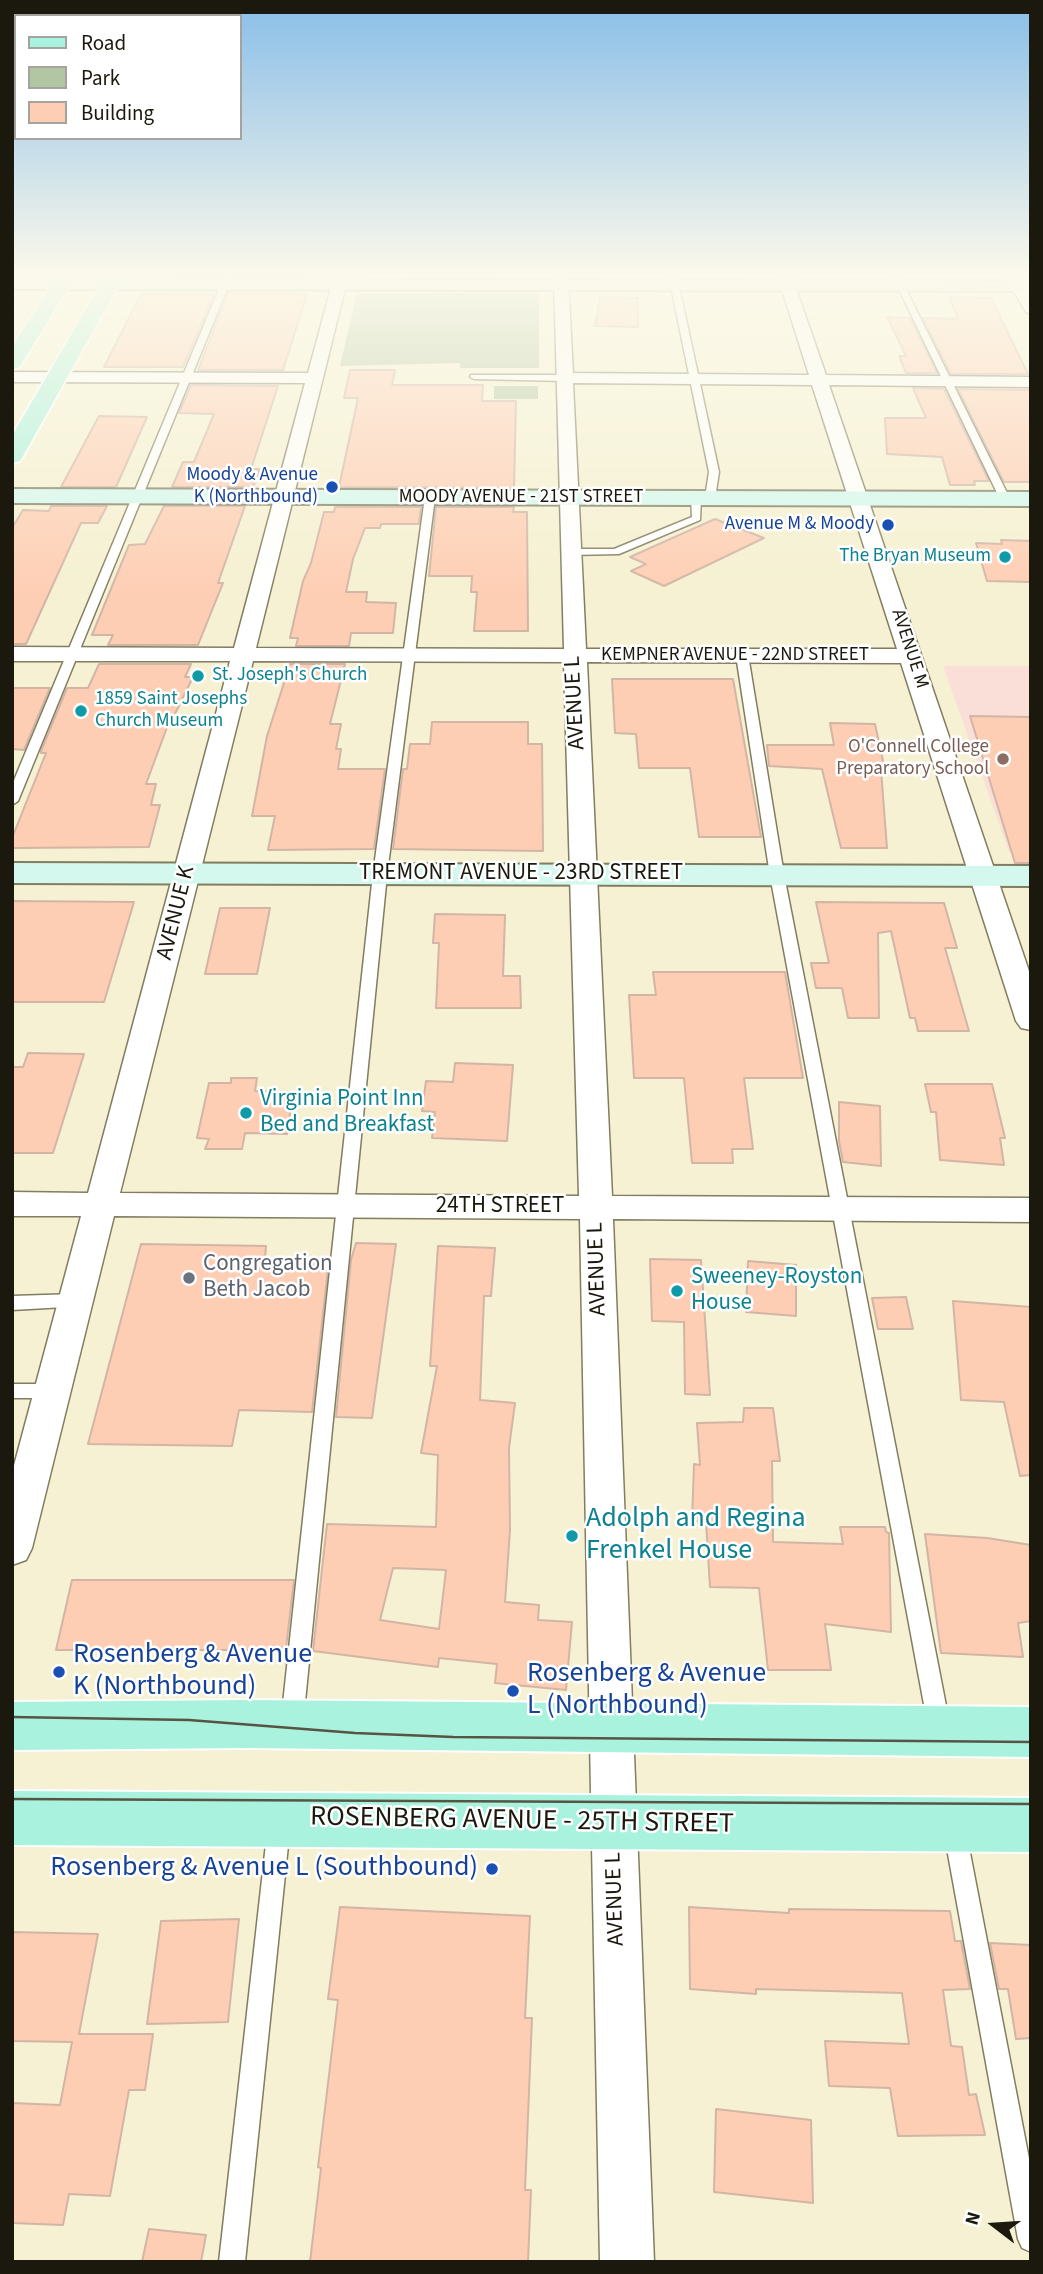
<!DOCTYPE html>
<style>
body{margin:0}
#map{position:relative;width:1043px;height:2274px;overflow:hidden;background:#f6f1d2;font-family:"Source Sans 3",sans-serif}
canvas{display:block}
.frame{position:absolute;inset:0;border:14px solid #1b190e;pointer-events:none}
.legend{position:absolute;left:14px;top:14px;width:228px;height:126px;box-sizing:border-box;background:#fff;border:2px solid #a4a39f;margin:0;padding:9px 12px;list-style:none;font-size:21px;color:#1b190e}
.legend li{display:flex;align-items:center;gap:14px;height:35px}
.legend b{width:35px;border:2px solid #a4a39f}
.north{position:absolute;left:959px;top:2190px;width:70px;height:70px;-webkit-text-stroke:5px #fff;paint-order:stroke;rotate:287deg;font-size:19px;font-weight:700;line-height:28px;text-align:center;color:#1b190e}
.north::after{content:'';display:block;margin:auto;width:24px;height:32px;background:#1b190e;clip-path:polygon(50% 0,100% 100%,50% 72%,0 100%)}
</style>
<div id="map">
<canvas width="1043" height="2274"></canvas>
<div class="frame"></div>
<ul class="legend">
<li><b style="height:9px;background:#a9f2de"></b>Road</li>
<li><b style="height:19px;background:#b3c6a3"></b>Park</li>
<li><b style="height:19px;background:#feceb4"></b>Building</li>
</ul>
<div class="north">N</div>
</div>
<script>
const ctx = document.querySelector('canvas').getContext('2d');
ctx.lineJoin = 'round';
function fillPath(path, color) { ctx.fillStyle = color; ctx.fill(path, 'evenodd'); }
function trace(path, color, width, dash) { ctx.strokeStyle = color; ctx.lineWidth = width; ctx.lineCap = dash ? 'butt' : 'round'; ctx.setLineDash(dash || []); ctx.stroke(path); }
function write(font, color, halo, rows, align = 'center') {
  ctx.font = font + ' "Source Sans 3",sans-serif'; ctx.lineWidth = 5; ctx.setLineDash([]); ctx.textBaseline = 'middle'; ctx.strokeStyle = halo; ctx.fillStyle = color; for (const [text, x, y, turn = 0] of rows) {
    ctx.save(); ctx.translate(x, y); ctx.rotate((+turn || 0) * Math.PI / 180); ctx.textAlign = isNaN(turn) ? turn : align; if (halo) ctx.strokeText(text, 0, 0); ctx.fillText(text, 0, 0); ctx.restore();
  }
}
const education = new Path2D(`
 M943,666H1031V852H1009Z`);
const green = new Path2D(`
 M357,293H539V368H460V363L340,366Z
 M494,386H538V399H494Z`);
const building = new Path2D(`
 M228,293L307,294L283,370H198Z
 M141,294H214L183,367H104Z
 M600,297L638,298V327L595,326Z
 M949,297L991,298L1028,374H951L923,318L958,319Z
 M887,317L910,318L937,373H906L899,356H906Z
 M350,370H395L392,385H483L482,401H516L514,488L339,487L358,398H344Z
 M191,385L278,386L251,469H260L253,487H172L183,462H194L214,414L179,413Z
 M913,388L944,389L989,481H974L975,485H950L942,457L887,454L885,418H926Z
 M958,389L1031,390V482H1004Z
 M99,416L147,417L116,487H61Z
 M51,506H107L98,523H81L26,644H12V528L23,510L49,511Z
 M164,506H245L218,583H223L198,645H108L113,635H92L129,545L145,544Z
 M335,507H421L419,524H381L380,528H365L353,559L346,592H367L366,602L396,603L393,633H351L349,646H296L298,638H290L303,581L311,563L324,512H334Z
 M436,507H514L513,512H527L528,631H474L477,592H471L472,576H429Z
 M715,519L764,538L664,586L631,571L646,564L630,557Z
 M1001,540L1031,541V582L987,581L976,543L1002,544Z
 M99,664H191L185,677H193L171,722H169L146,784H156L151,805H160L149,847L12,848V838L46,753H41V751L67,688H88Z
 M290,664H345L330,724H341L336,749H341L338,769H385L374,849L268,850L275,816H252L267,736Z
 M612,679H733L761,837H699L690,768H639L636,734L615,733Z
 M12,688H50L24,750L12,749Z
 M970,716L1031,717V863H1015Z
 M432,722H528V744H542L543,851L393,849L403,769H407L410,744H430Z
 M830,723L875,724L885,770H881L887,848H841L822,769L769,766L767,745H834Z
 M12,901L134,902L104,1002H12Z
 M816,902L944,903L957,948H945L969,1031H918L915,1018H910L891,931L878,933L879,1018H848L842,988H816L811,963H829Z
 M220,908H270L257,974H205Z
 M435,914L505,915L503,976H520L521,1008H436L439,943H433Z
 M653,972H785L803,1078H744L753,1149H732L733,1163H692L684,1078H634L629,995H656Z
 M28,1053L84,1054L53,1153H12V1067H23Z
 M455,1063L513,1065L507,1141L432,1138L435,1112L422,1111L426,1081L453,1082Z
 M231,1078H257L255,1091L293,1092L287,1134L245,1133L242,1149H205L209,1139L197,1138L209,1083H231Z
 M925,1084H992L1005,1138H1000L1004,1165L940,1160L936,1112H931Z
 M839,1102L880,1106L881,1166L843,1162L839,1141Z
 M356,1243L396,1244L372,1418L336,1417L351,1260Z
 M141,1244L266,1246L265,1259L329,1260L312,1412L239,1410L232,1446L88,1444Z
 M438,1246L495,1248L491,1296H484L480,1400L515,1403L509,1448L510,1530L505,1602L539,1605L538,1620L572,1622L566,1690L495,1683L497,1664L439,1658L438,1667L313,1651L327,1524L436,1527L438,1455L421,1453L437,1366H430ZM393,1568L446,1570L439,1629L380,1620Z
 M650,1259L701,1260L710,1395L685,1394L684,1322L652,1321Z
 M748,1261L796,1265V1316L746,1312Z
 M906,1297L913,1329H878L872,1298Z
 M953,1301L1031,1307V1475L1020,1476L1004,1402L961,1400Z
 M744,1408H773L780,1461H772L773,1542L843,1544L840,1527H885L886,1532L889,1533L891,1632L825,1624L831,1670H768L759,1588L710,1587L706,1522L692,1521L694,1464L700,1465L697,1423L743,1422Z
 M925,1534L987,1538L1031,1545V1621L1018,1623L1023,1657L941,1653Z
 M72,1580H294L286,1648L271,1646L270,1650H56Z
 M340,1907L530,1916L525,2018H532L525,2190H531L528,2262H310L321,2168L318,2167L338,2000L328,1999Z
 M689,1907L789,1913V1909L950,1911L955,1941H961L970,1989L943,1990L951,2046L962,2047L969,2095L976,2094L985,2135L898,2136L890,2088L829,2086L825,2041L909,2044L902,1993L756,1989V1994L690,1989Z
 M239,1919L228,2022L147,2024L161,1921Z
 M12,1932L98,1934L79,2034H153L145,2090H129L110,2196L69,2194L63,2225L12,2223V2103L60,2105L72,2042L12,2041Z
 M990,1943L1031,1945V2038L1016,2039L1008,1989H999Z
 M716,2109L811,2120L813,2203L714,2192Z
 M149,2229L206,2235L201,2262H142Z`);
const lane = new Path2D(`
 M224,277H232L18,801L12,805V785Z
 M669,277H677L719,472L715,498L710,501L705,498L709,472Z
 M893,277H900L1010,499L1008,501L1000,499Z
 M471,375H564L568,378L564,381L474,379L470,377Z
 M430,494L435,497L387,874L303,1722L300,1729L292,1732L284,1729L281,1722L373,874L425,497Z
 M696,495L701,498L700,520L619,554L570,555L565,552L570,549H614L692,517L691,498Z
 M742,652L748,655L784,875L950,1726L947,1733L939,1736L931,1733L928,1726L770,875L736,655Z
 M77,1294L83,1296L86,1301L83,1306L12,1310V1296Z
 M12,1384H53L59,1386L62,1391L59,1396L53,1398H12Z
 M279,1815L287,1818L290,1826L245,2262H219L268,1826L271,1818Z
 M955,1821L963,1824L966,1832L1031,2169V2252L1022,2248L1018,2239L944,1832L947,1824Z`);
const street = new Path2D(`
 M334,277H348L256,648L564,649L554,277H568L573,373L809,375L778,277H792L826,375L1031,377V387L829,385L1031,977V1030L1021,1028L1016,1021L901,663L587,662L612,1196L1031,1198V1222L613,1219L654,2262H600L580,1219L114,1216L32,1548L26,1560L12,1565V1473L81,1216H12V1192L88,1193L230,661H12V647L234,648L305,383L12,382V372L308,373ZM573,383L812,385L897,649H586ZM253,661L564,662L579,1196L120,1193Z
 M1005,277H1020L1031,296V314L1026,312Z`);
const secondary = new Path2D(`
 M12,279L1031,281V291L12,289Z
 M12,489L1031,492V506L12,503Z
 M12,863L1031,866V886L12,883Z`);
const primary = new Path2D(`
 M57,277H75L22,363L19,367L12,369V347Z
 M105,277H123L23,456L20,461L12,463V436Z
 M246,1700L1031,1707V1757L246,1748L12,1750V1702Z
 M12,1791L1031,1798V1852L12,1845Z`);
const tram = new Path2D(`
 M12,1717L189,1720L355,1733L453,1737L1031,1742
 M12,1799L1031,1804`);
const markers = [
 [332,487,7,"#1a4fb4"],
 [888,525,7,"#1a4fb4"],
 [1005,557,7,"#0f9aa8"],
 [198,676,7,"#0f9aa8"],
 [81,711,7,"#0f9aa8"],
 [1003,759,7,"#8d6e63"],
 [246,1113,7,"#0f9aa8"],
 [189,1278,7,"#6b7280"],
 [677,1291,7,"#0f9aa8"],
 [572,1536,7,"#0f9aa8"],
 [59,1672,7,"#1a4fb4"],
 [513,1691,7,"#1a4fb4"],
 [492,1869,7,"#1a4fb4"]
];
const farTransitnames = [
 ["Moody & Avenue",318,476],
 ["K (Northbound)",318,498],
 ["Avenue M & Moody",874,525]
];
const farStreetnames = [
 ["MOODY AVENUE - 21ST STREET",521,498],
 ["AVENUE M",909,649,72],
 ["KEMPNER AVENUE - 22ND STREET",735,656]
];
const farCulturenames = [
 ["The Bryan Museum",991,557,"right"],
 ["St. Joseph's Church",212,676],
 ["1859 Saint Josephs",95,700],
 ["Church Museum",95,722]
];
const farEducationnames = [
 ["O'Connell College",989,748],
 ["Preparatory School",989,770]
];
const streetNames = [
 ["AVENUE L",576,703,-93],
 ["TREMONT AVENUE - 23RD STREET",521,874],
 ["AVENUE K",177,913,-76],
 ["24TH STREET",500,1207],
 ["AVENUE L",598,1269,-92],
 ["AVENUE L",616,1899,-92]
];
const cultureNames = [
 ["Virginia Point Inn",260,1100],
 ["Bed and Breakfast",260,1126],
 ["Sweeney-Royston",691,1278],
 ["House",691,1304]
];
const worshipNames = [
 ["Congregation",203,1265],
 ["Beth Jacob",203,1291]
];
const nearCulturenames = [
 ["Adolph and Regina",586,1520],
 ["Frenkel House",586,1552]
];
const nearTransitnames = [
 ["Rosenberg & Avenue",73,1656],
 ["K (Northbound)",73,1688],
 ["Rosenberg & Avenue",527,1675],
 ["L (Northbound)",527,1707],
 ["Rosenberg & Avenue L (Southbound)",478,1869,"right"]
];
const nearStreetnames = [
 ["ROSENBERG AVENUE - 25TH STREET",522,1822,1]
];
fillPath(education, '#f9dfd8');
fillPath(green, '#b3c6a3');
fillPath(building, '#feceb4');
trace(building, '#d2b5a5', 2);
trace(lane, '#817d61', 3);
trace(street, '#817d61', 3);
trace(secondary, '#817d61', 4);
trace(primary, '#fff', 4);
fillPath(lane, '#fff');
fillPath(street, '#fff');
fillPath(secondary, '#d4f8ee');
fillPath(primary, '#a9f2de');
trace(tram, '#575444', 2.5);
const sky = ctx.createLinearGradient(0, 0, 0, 596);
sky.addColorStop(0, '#89bee8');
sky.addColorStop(0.46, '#fbf9eb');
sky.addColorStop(1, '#fbf9eb00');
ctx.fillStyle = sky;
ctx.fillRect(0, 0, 1043, 596);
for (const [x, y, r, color] of markers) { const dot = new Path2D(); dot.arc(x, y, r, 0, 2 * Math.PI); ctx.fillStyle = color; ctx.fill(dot); trace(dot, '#fff', 2.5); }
write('19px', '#164399', '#fff', farTransitnames, 'right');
write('19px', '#1b190e', '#fff', farStreetnames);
write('19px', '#0d838f', '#fff', farCulturenames, 'left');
write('19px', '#785e54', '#fff', farEducationnames, 'right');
write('23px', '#1b190e', '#fff', streetNames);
write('23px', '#0d838f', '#fff', cultureNames, 'left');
write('23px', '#5b616d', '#fff', worshipNames, 'left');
write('28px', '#0d838f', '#fff', nearCulturenames, 'left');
write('28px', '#164399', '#fff', nearTransitnames, 'left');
write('28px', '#1b190e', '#fff', nearStreetnames);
</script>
